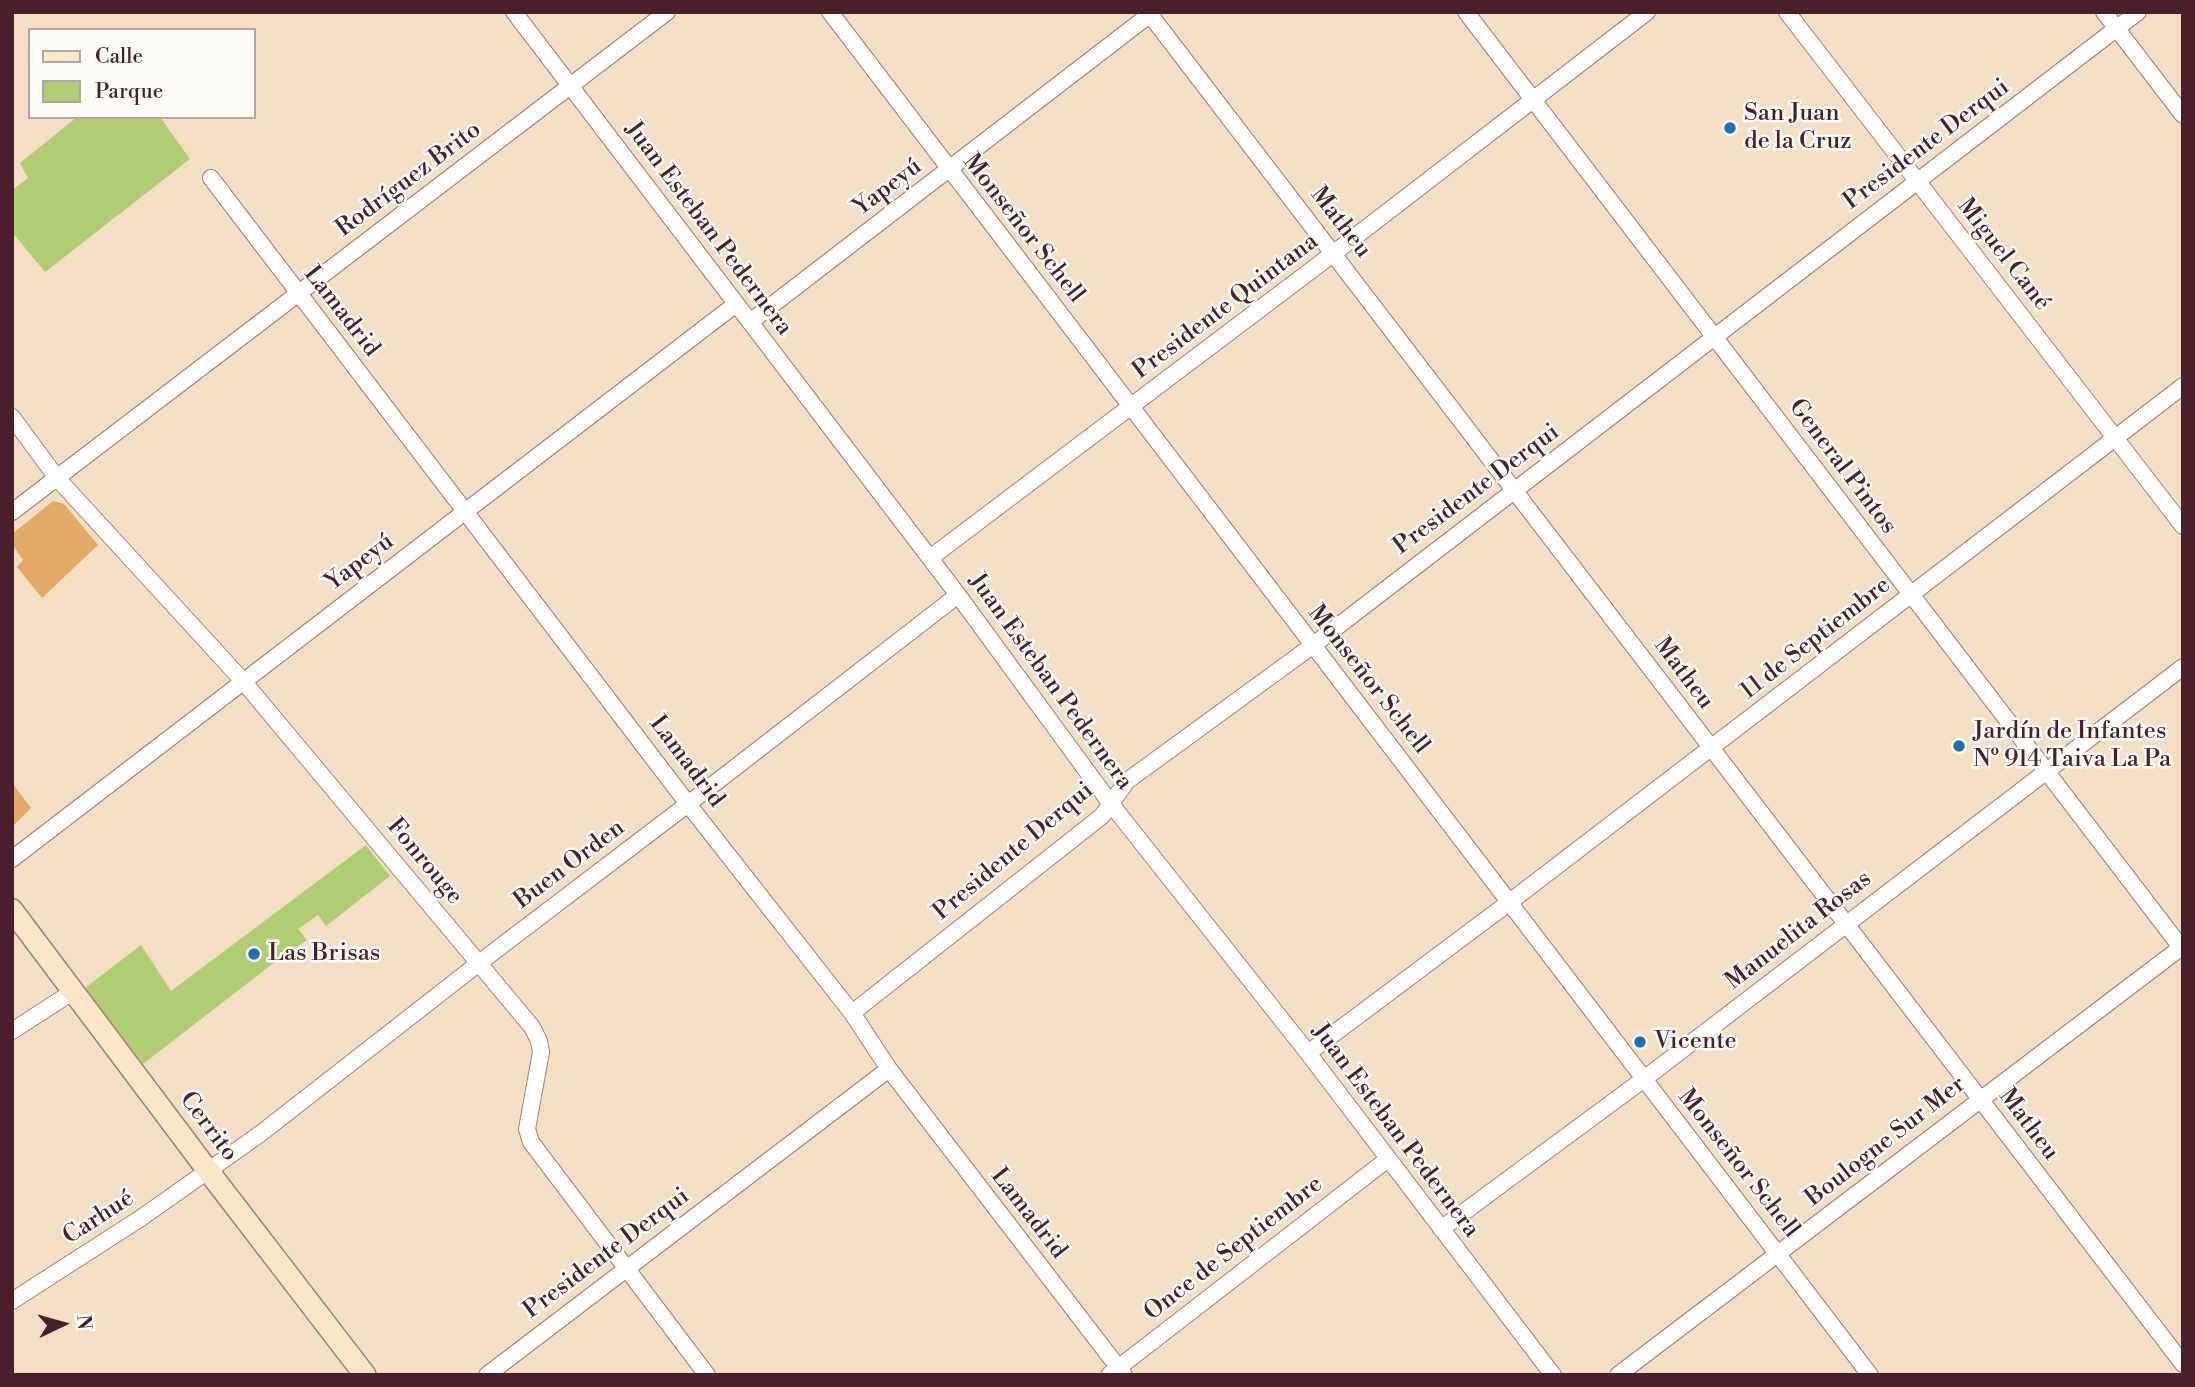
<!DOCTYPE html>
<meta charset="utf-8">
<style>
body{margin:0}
#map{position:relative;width:2195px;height:1387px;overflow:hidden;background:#f5dfc4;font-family:"Libre Bodoni",serif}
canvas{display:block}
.frame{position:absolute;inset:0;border:14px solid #4a1f2b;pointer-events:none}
.legend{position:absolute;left:28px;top:28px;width:228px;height:91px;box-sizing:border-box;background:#fdfcf7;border:2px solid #b5a4a5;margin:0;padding:9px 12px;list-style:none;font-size:21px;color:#4a1f2b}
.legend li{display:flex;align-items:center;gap:14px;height:35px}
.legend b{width:35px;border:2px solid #b5a4a5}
.north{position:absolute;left:28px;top:1289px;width:70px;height:70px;-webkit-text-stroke:5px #fdfcf7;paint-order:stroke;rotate:85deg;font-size:19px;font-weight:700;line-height:28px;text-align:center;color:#4a1f2b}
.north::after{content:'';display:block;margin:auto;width:24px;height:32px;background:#4a1f2b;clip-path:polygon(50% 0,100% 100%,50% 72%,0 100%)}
</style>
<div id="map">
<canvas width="2195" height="1387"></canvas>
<div class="frame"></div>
<ul class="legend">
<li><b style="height:9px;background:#fde5c5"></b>Calle</li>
<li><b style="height:19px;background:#b0cd74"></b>Parque</li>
</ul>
<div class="north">N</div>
</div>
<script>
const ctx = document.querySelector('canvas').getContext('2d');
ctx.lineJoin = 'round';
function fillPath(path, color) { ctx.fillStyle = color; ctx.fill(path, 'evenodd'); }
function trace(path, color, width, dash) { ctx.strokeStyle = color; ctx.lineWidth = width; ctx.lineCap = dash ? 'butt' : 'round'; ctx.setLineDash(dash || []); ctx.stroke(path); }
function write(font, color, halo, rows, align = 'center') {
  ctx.font = font + ' "Libre Bodoni",serif'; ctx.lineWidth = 5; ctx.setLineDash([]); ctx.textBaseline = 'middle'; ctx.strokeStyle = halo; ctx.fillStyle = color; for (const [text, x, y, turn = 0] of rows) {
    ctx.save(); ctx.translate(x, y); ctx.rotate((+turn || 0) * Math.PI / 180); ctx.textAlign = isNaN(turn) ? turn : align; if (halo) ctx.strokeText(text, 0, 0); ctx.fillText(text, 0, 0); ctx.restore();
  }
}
const green = new Path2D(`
 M77,117H160L190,159L45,272L12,232V190L28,178L20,163Z
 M366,845L390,876L326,926L318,915L298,929L307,940L275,962L143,1064L85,988L141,945L171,991Z`);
const building = new Path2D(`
 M53,501L64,504L98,545L42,598L17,567L23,560L12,544V534Z
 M12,783L31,808L12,827Z`);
const minor = new Path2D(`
 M514,12L958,595L1111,804L1308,1053L1553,1375
 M830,12L1870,1375
 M1148,12L2183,1364
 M1466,12L2183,950
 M1787,12L2183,526
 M2104,12L2183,115
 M211,178L688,804L852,1013L889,1069L1124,1375
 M750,322L1153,12
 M12,417L57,478L243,681L532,1027L539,1041L541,1052L527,1129L531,1142L707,1375
 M12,512L667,12
 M930,558L1334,253L1647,12
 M12,859L736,304
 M852,1013L1102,816L1127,781L1312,646L2138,12
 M12,1031L74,991
 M1308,1053L1511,901L2183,386
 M1441,1229L1644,1079L2183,667
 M12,1301L141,1218L260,1134L479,963L688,804L958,595
 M487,1375L889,1069
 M1109,1375L1388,1159
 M1618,1375L2183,946`);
const secondary = new Path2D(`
 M12,910L209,1172L365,1375`);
const markers = [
 [1730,128,7,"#1f6fb2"],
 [1959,746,7,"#1f6fb2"],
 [254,954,7,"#1f6fb2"],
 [1640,1042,7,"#1f6fb2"]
];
const poiNames = [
 ["San Juan",1744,114],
 ["de la Cruz",1744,142],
 ["Jardín de Infantes",1973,732],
 ["Nº 914 Taiva La Pa",1973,760],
 ["Las Brisas",268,954],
 ["Vicente",1654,1042]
];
const streetNames = [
 ["Presidente Derqui",1927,145,-37],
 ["Rodríguez Brito",409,180,-37],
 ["Yapeyú",888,188,-37],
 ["Matheu",1340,223,52],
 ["Juan Esteban Pedernera",708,229,53],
 ["Monseñor Schell",1023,229,52],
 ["Miguel Cané",2003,255,52],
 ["Presidente Quintana",1226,307,-37],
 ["Lamadrid",341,312,52],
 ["General Pintos",1842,467,53],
 ["Presidente Derqui",1477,490,-37],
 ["Yapeyú",360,563,-37],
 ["11 de Septiembre",1816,639,-38],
 ["Matheu",1683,674,53],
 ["Monseñor Schell",1368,680,52],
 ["Juan Esteban Pedernera",1050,682,54],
 ["Lamadrid",686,762,53],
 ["Presidente Derqui",1014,852,-40],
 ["Fonrouge",424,862,50],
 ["Buen Orden",570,865,-37],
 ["Manuelita Rosas",1799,931,-38],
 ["Matheu",2028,1125,53],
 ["Cerrito",208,1127,53],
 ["Juan Esteban Pedernera",1395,1131,53],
 ["Boulogne Sur Mer",1886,1142,-38],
 ["Monseñor Schell",1738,1164,52],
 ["Lamadrid",1028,1214,52],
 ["Carhué",99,1218,-33],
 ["Once de Septiembre",1234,1249,-38],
 ["Presidente Derqui",607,1254,-37]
];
fillPath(green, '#b0cd74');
fillPath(building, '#e1ab67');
trace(minor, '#a07f78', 18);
trace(secondary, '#a07f78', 24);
trace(minor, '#fff', 16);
trace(secondary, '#fde5c5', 21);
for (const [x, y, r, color] of markers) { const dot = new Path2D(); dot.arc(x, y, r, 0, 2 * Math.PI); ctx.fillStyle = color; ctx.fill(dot); trace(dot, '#fdfcf7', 2.5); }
write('24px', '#4a1f2b', '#fdfcf7', poiNames, 'left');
write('24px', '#4a1f2b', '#fdfcf7', streetNames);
</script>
